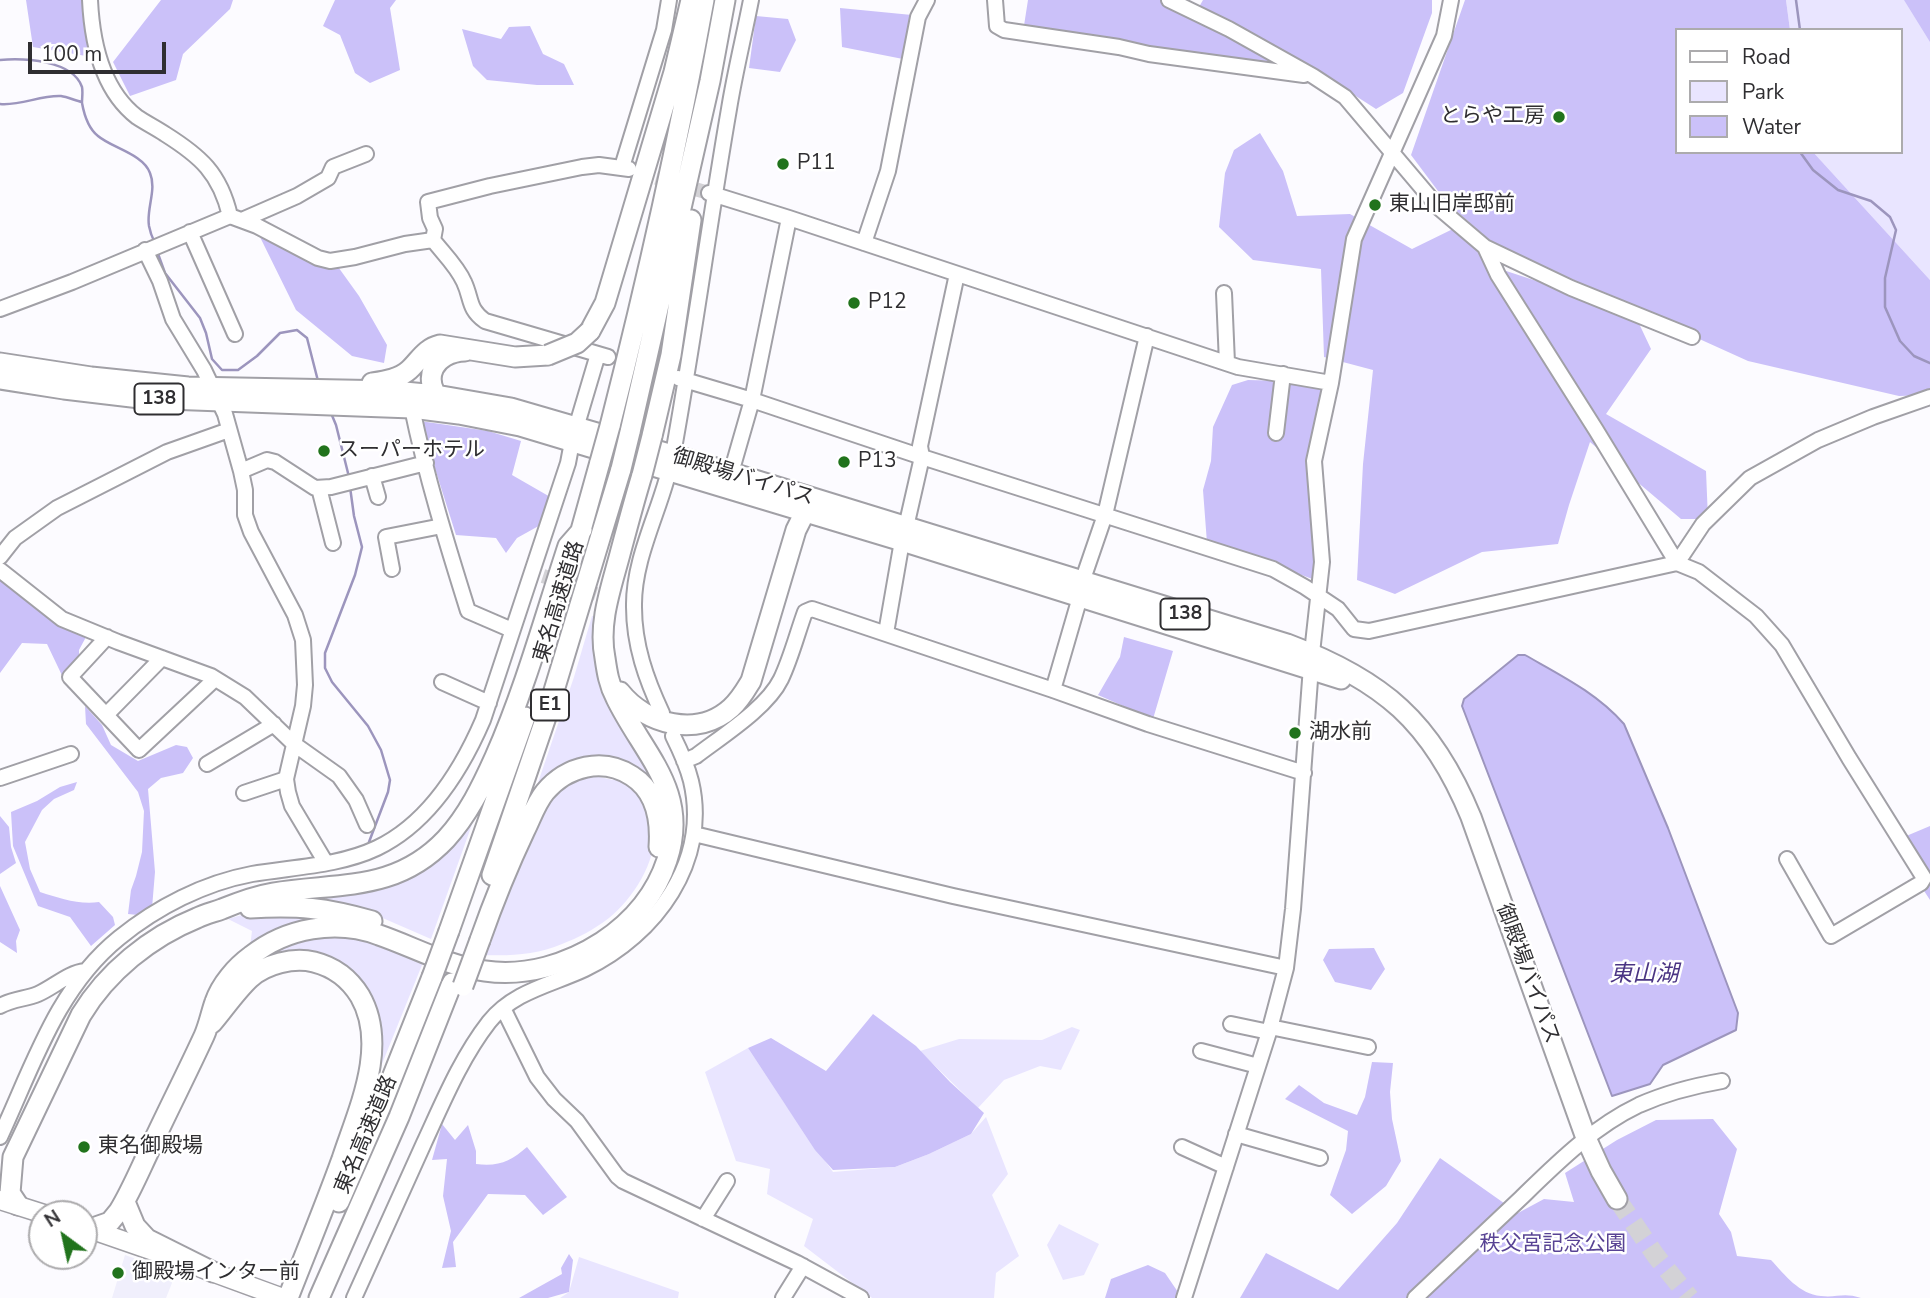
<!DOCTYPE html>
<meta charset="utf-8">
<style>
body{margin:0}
#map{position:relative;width:1930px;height:1298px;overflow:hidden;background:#fcfbff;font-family:"Nunito Sans",sans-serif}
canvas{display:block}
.legend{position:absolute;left:1675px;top:28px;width:228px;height:126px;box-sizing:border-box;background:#fff;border:2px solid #acabad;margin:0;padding:9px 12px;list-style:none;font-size:21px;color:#2f2e31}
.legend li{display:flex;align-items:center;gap:14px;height:35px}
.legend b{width:35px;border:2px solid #acabad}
.north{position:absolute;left:28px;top:1200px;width:70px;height:70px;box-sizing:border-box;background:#fff;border:2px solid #acabad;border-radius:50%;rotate:327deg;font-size:19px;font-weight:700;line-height:28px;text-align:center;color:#2f2e31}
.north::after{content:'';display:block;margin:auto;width:24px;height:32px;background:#21731c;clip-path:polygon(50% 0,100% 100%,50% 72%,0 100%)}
.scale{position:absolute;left:28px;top:42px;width:138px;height:32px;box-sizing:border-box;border:4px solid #2f2e31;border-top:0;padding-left:9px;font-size:21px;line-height:24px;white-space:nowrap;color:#2f2e31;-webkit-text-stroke:5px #fff;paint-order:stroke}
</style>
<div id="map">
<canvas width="1930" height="1298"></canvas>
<ul class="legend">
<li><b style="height:9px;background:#fff"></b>Road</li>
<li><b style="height:19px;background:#e9e5ff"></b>Park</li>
<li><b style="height:19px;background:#cbc1f9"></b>Water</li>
</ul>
<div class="north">N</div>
<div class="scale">100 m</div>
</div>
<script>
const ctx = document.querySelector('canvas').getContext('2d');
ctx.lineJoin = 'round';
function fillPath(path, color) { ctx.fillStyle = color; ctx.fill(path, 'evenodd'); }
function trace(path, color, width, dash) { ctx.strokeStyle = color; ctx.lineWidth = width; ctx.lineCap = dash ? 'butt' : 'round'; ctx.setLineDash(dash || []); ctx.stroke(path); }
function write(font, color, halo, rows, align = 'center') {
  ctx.font = font + ' "Nunito Sans","Noto Sans JP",sans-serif'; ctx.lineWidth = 5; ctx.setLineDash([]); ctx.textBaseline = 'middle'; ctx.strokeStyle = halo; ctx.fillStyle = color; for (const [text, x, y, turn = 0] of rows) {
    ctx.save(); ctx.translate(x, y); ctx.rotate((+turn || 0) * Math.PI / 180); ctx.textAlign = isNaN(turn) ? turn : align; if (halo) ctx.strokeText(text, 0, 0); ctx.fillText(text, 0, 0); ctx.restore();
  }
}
const built = new Path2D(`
 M125,1255L176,1273L166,1298H112Z`);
const green = new Path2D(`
 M1786,0H1930V280L1813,152H1900V30H1790Z
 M598,615L597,627L655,769L661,807L606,760L529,809L574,677L592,616Z
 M591,773L595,776L613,780L616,775C623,781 636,787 641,795C646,803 654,820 655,830C656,862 633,899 609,918C595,929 578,938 562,944C537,955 510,956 483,955L511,878L540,813L557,791L567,782Z
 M485,788L431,939L378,916L288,896L395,880Z
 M273,910L349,920L250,947L252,931L228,919L245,914Z
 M310,936H356L424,960L367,1101L376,1033L323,958L238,975L271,950Z
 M1072,1027L1080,1030L1061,1070L1040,1066L1004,1080L978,1108L920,1051L959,1039L1042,1040Z
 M748,1048L783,1101L833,1172L895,1167L929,1154L971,1134L986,1117L1008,1174L992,1195L1019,1256L996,1273L994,1298H872L804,1246L813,1219L767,1194L770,1169L736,1161L705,1072Z
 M1059,1224L1099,1244L1084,1275L1063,1280L1047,1245Z
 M579,1257L679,1292L678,1298H560L569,1292Z`);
const forest = new Path2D(`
 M26,0H84L98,58L33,47Z
 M161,0H233L230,9L183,54L176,80L130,96L113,62Z
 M335,0H396L390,8L400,70L370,83L355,73L340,35L323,26Z
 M1028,0H1179L1199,7L1203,0H1432V13L1403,93L1376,109L1306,64L1208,62L1023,32Z
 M1465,0H1786L1790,30H1676V152H1813L1930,280V395L1899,396L1748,361L1580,285L1507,255L1447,203L1411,155Z
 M1904,0H1930V42Z
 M840,8L912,15L903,59L842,47Z
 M756,16L788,19L796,40L780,72L749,68Z
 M530,26L543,54L564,64L574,85H537L487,80L473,66L462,29L501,39L509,27Z
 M1260,133L1283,171L1297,216L1350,214L1412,249L1459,226L1494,267L1634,313L1651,349L1606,414L1706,471L1708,519H1681L1590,442L1569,505L1558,544L1482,552L1395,594L1357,580L1363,464L1373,370L1324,357L1321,269L1253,260L1219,227L1225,173L1234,150Z
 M259,235L336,264L359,296L387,345L384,363L352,356L296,310Z
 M1248,380L1325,382L1315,580L1275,565L1207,543L1203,490L1211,461L1213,427L1232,385Z
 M420,421L488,431L521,441L512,475L552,498L544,523L517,538L506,553L496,538L456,535Z
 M0,579L9,588L86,637L79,650V678L68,688L47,644L22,643L0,673Z
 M1124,637L1173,651L1153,719L1098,695L1120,657Z
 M85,706L102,725L111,745L138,761L176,745L187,747L193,758L183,773L161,778L148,789L155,872L152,908L138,915L128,914L131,890L136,876L142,852L144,811L138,792L86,724Z
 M77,782L74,790L54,799L42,810L25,842L30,869L40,892C59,898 79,905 99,902L113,917L115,925L91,946L70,917L38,906L13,846L11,812L37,801L60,787Z
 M0,816L9,827L11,847L16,863L0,874Z
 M1930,826V900L1892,842Z
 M0,886L20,930L16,941L17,953L0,942Z
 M1374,948L1385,969L1371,990L1335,982L1323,960L1329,949Z
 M873,1014L916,1046L950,1082L984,1113L971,1134L929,1154L895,1167L833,1170L815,1150L748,1048L771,1038L826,1071Z
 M1372,1062L1393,1063L1390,1092L1392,1119L1401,1161L1386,1186L1352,1214L1330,1195L1346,1150L1348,1131L1285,1099L1299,1085L1324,1103L1357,1115L1365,1097Z
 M1713,1119L1737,1149L1719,1214L1731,1232L1737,1256L1771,1260C1785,1275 1799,1294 1821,1296C1837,1298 1843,1292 1861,1298H1240L1266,1253L1338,1290L1397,1223L1440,1158L1518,1213L1544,1199L1574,1202L1565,1173L1617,1140L1656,1120Z
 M442,1124L455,1140L468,1125L476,1151V1164C499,1167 511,1161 527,1147L567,1197L543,1215L525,1195L488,1194L453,1242L456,1267L442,1268L451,1231L443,1196L447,1159L432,1160Z
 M569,1254L573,1260L569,1292L548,1298H519L562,1274L561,1268Z
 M1148,1265L1165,1273L1180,1295L1179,1298H1105L1111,1279Z`);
const water = new Path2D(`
 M1518,655H1525C1560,675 1597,693 1624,724L1668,828L1738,1013L1736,1030L1663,1065L1650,1084L1612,1096L1462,706L1464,699Z`);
const stream = new Path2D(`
 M1796,0L1800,30
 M0,60C23,58 73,60 82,87C83,92 82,97 82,103C84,114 89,129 98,136C112,148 143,154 150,173C157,190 146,209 149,226C150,231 152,237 154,241
 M0,104C21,106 40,95 61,96C68,97 76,101 82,102
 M1800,152L1813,170L1838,190L1871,201L1890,217L1896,230L1885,278V307L1900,341L1914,356L1930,363
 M157,251L165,273L200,318L206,333L212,359L222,370H238L257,356L280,333L297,330L307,338L318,381
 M331,413L336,425L349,477
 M350,487L354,516L362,547L355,575L325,653V668L332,682L368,726L381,750L390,780L388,792L369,842`);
const minorTunnel = new Path2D(`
 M636,172L709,193
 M543,576L620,602`);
const highwayTunnel = new Path2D(`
 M1617,1199L1656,1256L1690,1298`);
const minor = new Path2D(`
 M90,0C92,42 102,90 137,117C146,123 156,128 165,134C200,156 220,173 230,216
 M995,0L997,26L1004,30L1119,47L1149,54L1304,75
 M1169,0L1229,29L1313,76L1345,97L1439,208L1485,247L1571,288L1692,337
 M622,167L664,30L669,0
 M709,193L789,218L1238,367L1331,383
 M242,220L297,196L328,178L333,167L366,154
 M190,232L235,334
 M433,240L435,229L430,218L428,202L490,186L582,167L599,165L629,169
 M433,240C443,253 457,266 464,282C472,299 468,309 485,321L608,357
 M864,243L888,171L918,17L927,0
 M1485,247L1498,275L1596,430L1677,563
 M145,250L160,281L173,319L204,370L225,414L241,471L245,490V515L251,532L295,615L303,640L305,685L303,706L286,779L288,792L292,806L326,863
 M1224,293L1227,363
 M0,309L72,282L230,216L257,226L318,258L330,261L355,257L405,244L433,240
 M678,378L752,400L922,457L1273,569L1305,587L1338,609L1354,629L1369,631L1677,563L1699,572L1756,616L1782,645L1849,758L1924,878L1921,883L1831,936L1787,859
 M412,408C426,476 447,544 468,611L512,630
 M576,428L598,354
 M1276,433L1283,374
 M241,471L267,460L275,462L315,488L331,487L426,463
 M731,473L752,400L789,218
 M372,476L378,497
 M319,488L333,543
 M906,527L922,457L920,446L957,274
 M0,557L15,538L57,508L167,452L229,430
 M1677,563L1703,524L1750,478L1818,440L1873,417L1930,397
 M392,569L386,537L442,526
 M0,570L62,619L118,642L211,676L245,697L294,744L339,776L356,800L367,825
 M1082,582L1105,515L1147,336
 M886,633L902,541
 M107,637L70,677L139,750L215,679
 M442,682L489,703
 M1053,690L1080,597
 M662,713C646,679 634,645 634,607C633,555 664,504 673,454C694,339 709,224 729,109C735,72 744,36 751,0
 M106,715L162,658
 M684,761L696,756C722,736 767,708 781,679C791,658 797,634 805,612L812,609L1053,690L1148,724L1304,773
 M207,764L274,724
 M0,778L71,754
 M244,793L286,779
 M694,834L953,896L1286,968
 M0,1006C12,999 26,999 38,994C54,987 68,973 85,971
 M503,1008L537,1077L554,1099L577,1121L617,1176L623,1181L797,1263L861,1298
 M1231,1024L1269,1032
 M1270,1027L1368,1047
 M1201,1051L1258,1066
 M1236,1134L1320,1158
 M0,1137C33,1066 57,988 119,938C157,907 204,883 252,874C293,867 339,866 377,848C429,823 461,771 483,720L568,463L572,442
 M1182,1147L1226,1167
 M703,1219L727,1181
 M354,1298C377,1246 401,1195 424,1143C443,1102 461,1058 489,1022C514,991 551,985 585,969C656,935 710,861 691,781C687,765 680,750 673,736
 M783,1298L803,1266
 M1184,1298L1269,1032L1286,968L1293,909L1312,653L1322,562L1314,461L1331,383L1354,239L1444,36L1451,0
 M1415,1298C1450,1265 1486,1231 1521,1198C1557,1163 1593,1127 1639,1105C1666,1093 1693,1086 1722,1081`);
const major = new Path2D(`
 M0,1200L44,1214
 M84,1227L165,1255
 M201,1268L283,1298`);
const highway = new Path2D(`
 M590,331L605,303L674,72L691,0
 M0,363L91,377L188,387L394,391L436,395L511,408L690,460L1287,644C1383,680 1432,722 1471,817L1586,1138L1601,1171L1617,1199
 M0,379L64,389L140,398L412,408L459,414L520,426L902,541L1341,679
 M372,383C385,381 399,379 409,370C420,360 424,349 440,345L515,357L548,355
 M442,402C420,379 434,352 465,351
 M610,426C646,285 678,143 704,0
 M630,432L710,81L725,0
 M652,436L671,355L691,220
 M578,541L600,462
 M620,692C646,725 698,738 731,708C740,700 745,691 751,681L796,530L805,512L813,506
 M492,875L546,717L621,469
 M250,908C298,905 326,908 372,921
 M449,931L525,717
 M480,940C493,903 508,866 525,830C531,818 536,803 545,792C567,766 603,757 632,776C657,792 661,820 659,847
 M212,1023C224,1009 236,991 250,978C266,964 293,957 314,962C334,967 349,978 360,996C389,1046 358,1110 342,1159C325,1206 306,1252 288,1298
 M125,1202L135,1226L147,1239L213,1272
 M339,1202L380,1108L432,977
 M18,1205L10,1193L13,1157L81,1015C107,972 150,937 197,918C205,914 214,912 222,909C239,902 255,896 273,893C338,882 395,893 446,839C468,815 482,786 495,757C525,689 545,616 568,546L582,530
 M90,1229L110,1222L119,1211C130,1193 139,1172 148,1153C166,1114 186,1075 204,1036C209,1025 211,1013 215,1002C221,984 236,967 251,956C286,928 336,919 379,935C414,947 447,966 485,971C526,977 568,964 602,942C632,922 656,894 667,860C690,791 643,754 616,698C609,685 607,672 605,658C598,623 611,588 620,554C627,528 634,501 642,475
 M319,1298L399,1117L452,983`);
const highwayBridge = new Path2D(`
 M548,355L577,343L590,331
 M600,462L610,426
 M621,469L630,432
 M642,475L652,436
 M432,977L449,931
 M463,986L480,940`);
const markers = [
 [1559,117,7,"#21731c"],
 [783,164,7,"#21731c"],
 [1375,205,7,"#21731c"],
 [854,303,7,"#21731c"],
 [324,451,7,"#21731c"],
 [844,462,7,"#21731c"],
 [1295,733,7,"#21731c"],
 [84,1147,7,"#21731c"],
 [118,1273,7,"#21731c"]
];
const shields = [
 [159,399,49],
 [1185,614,49],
 [550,705,38]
];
const shieldNames = [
 ["138",159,399],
 ["138",1185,614],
 ["E1",550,705]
];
const poiNames = [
 ["とらや工房",1545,117,"right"],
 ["P11",797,164],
 ["東山旧岸邸前",1389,205],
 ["P12",868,303],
 ["スーパーホテル",338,451],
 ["P13",858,462],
 ["湖水前",1309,733],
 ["東名御殿場",98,1147],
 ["御殿場インター前",132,1273]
];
const streetNames = [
 ["御殿場バイパス",743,478,17],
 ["東名高速道路",560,602,-73],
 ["御殿場バイパス",1527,974,70],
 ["東名高速道路",367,1135,-67]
];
const parkNames = [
 ["秩父宮記念公園",1553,1245]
];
const waterNames = [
 ["東山湖",1644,975]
];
fillPath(built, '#f0effc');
fillPath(green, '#e9e5ff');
fillPath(forest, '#cbc1f9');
fillPath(water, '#cbc1f9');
trace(water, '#9c95bd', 2);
trace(stream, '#9c95bd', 2.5);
trace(minorTunnel, '#d3d2d6', 14, [14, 7]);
trace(highwayTunnel, '#d3d2d6', 19, [19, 10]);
trace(minor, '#a1a0a6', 18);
trace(major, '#a1a0a6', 21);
trace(highway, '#a1a0a6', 23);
trace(minor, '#fff', 14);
trace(major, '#fff', 18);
trace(highway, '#fff', 19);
trace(highwayBridge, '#a1a0a6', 23, []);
trace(highwayBridge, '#fff', 19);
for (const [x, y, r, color] of markers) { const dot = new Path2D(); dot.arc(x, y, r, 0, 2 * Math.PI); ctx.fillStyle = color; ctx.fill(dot); trace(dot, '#fff', 2.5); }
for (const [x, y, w] of shields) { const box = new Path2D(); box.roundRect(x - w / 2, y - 15.5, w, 31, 5); ctx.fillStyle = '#fff'; ctx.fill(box); trace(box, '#2f2e31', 2); }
write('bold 19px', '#2f2e31', null, shieldNames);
write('21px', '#2f2e31', '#fff', poiNames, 'left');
write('21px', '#2f2e31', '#fff', streetNames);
write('21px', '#584394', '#fff', parkNames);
write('italic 23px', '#4a3483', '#fff', waterNames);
</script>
